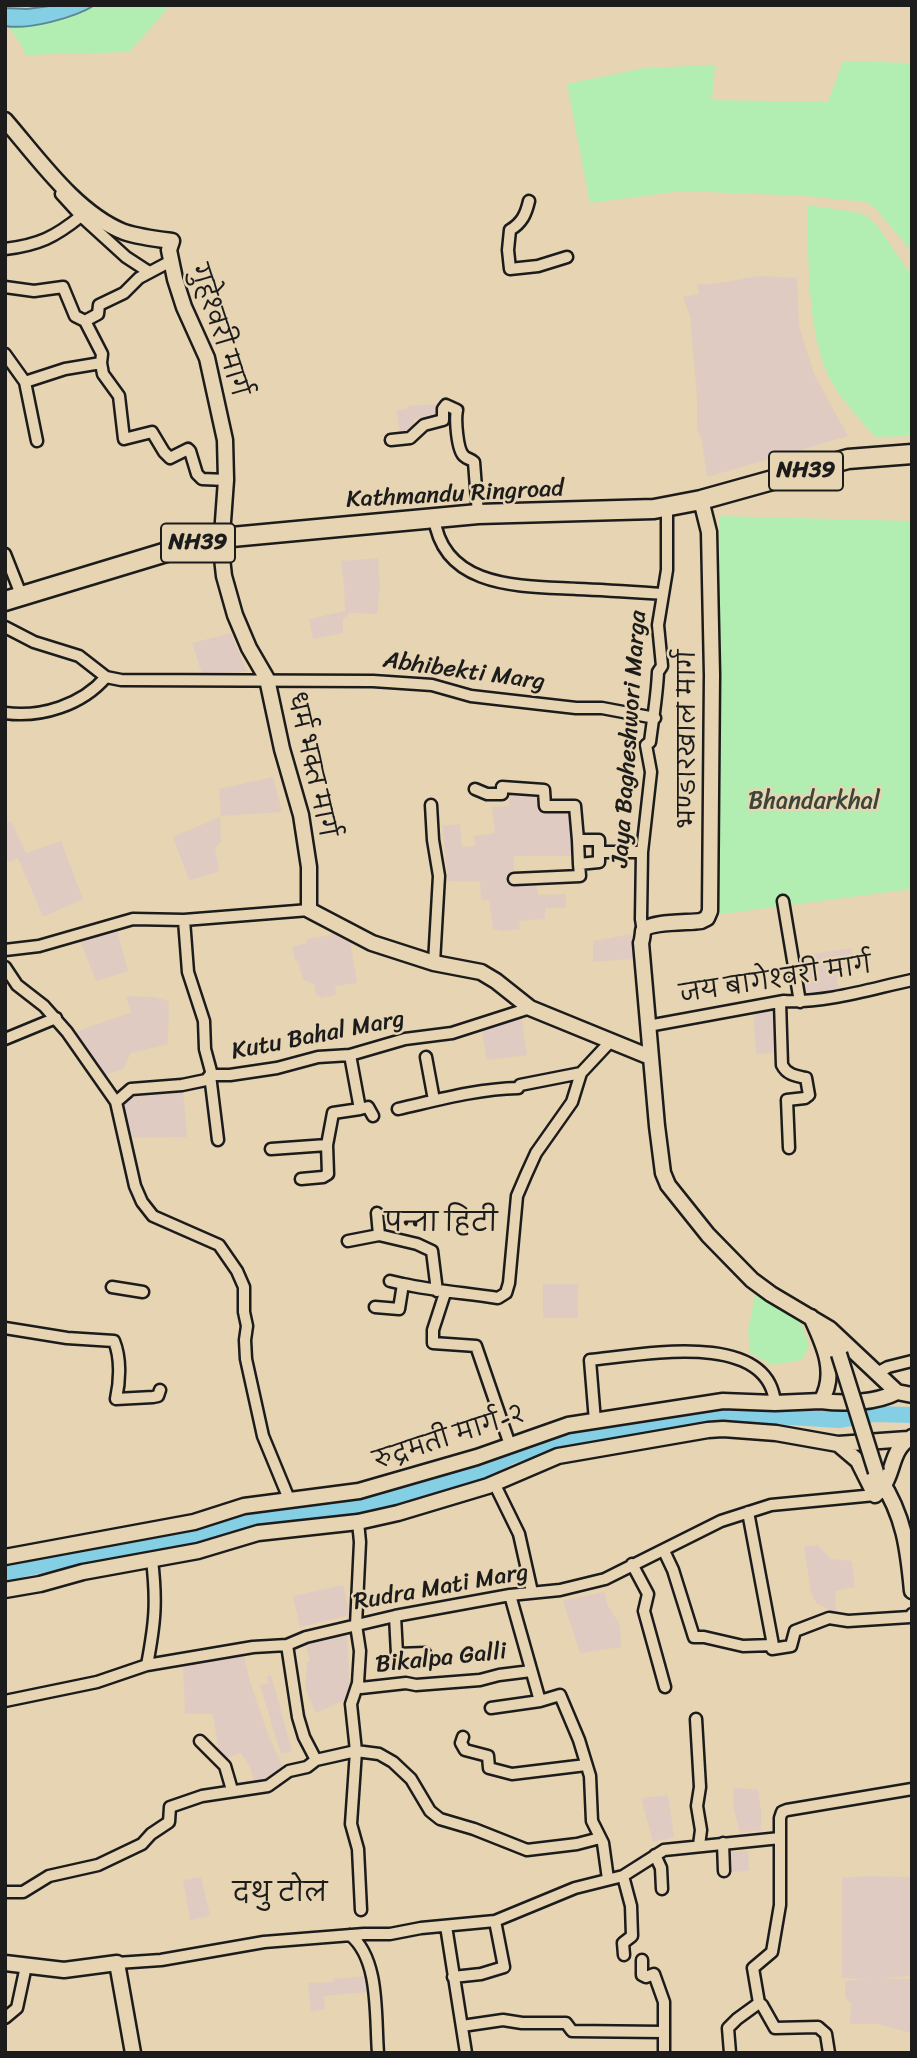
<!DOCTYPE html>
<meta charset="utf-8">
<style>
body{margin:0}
#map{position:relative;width:917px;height:2058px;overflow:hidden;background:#e7d4b2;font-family:Sriracha,sans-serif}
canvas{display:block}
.frame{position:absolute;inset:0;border:7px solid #1c1c1c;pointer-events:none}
</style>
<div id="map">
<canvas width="917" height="2058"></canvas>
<div class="frame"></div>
</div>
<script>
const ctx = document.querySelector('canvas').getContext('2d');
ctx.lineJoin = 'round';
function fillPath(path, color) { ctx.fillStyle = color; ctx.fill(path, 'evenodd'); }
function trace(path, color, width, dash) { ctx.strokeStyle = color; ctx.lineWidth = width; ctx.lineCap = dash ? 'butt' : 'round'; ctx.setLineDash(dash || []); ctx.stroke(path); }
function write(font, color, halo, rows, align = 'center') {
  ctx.font = font + ' Sriracha,"Playpen Sans Deva",sans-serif'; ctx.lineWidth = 5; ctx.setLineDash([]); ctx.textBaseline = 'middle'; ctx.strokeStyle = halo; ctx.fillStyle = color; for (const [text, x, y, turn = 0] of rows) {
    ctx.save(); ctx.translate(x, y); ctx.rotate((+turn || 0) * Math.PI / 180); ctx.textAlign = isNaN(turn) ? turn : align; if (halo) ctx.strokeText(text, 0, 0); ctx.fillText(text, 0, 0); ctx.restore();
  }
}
const built = new Path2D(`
 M759,276L797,278L799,326L814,374L848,436L707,477L702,441L697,429V396L690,316L683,297L699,294L697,284H713Z
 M440,404L441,417L414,419V431L399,432L397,410L407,409V406Z
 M378,558L380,586L377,614L350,613L343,619V633L313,639L309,619L345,611L344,584L341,561Z
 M231,633L247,672L202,674L192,643Z
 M273,777L282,812L221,816L219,789Z
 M509,793H541V809H572L574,856H514V879H535L538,895L566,894V908H545V919L519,921L520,929L504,931L493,929L489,900H481L480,882L448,881L442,826L460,824L462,847L475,846L474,836L495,833L492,807L509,806Z
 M220,817L221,842L215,848L219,872L189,880L173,837Z
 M11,821L26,853L61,841L83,899L43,917L18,858L9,862L5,855V824Z
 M116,926L128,971L96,981L79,938Z
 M331,931L350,941L357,983L335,986L336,995L320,998V995L316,996L314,984L303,980L298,961H295L292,947L307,943L306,939L331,935Z
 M632,934L633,959L593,962V941Z
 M852,948L853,955L849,967L838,969L837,983L842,994L804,999L797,956Z
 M128,996L153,997L169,1001L168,1044L131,1053L123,1069L100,1077L72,1033L132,1012L127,1001L126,997Z
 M778,1007L780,1053L756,1054L753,1009Z
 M521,1015L527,1055L487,1060L480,1022Z
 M131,1089H183L187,1137L123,1138L116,1102Z
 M543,1284H578V1318H543Z
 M818,1545L831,1559L852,1561L855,1587L835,1591L836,1613L817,1604L811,1593L804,1546Z
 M343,1585L350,1615L300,1627L293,1596Z
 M604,1592L608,1606L620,1625L621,1647L580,1653L563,1601Z
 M347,1629L350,1698L316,1713L305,1688L307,1662L310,1660L304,1640Z
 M243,1650L250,1682L269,1737L283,1767L282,1776L260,1786L255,1783L250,1767L241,1753L220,1760L213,1714H185L183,1667Z
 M271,1675L292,1751L281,1754L260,1685L269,1683L267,1676Z
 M734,1787L758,1790L761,1809V1830L740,1833L733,1806Z
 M668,1795L674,1837L653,1842L641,1798Z
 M748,1851L749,1871L723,1872L722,1852Z
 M866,1876L912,1877V1975L884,1979H912V2033L877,2024H850L851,2004L845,1997V1981L867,1979L842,1978V1878Z
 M201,1877L210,1916L190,1920L183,1880Z
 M367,1976L368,1992L324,1996L325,2009L311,2012L308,1983L333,1982V1979Z`);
const green = new Path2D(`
 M5,5H171L129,52L25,55L24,49L5,22Z
 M843,61L912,63V252L875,208L866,202L807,196L681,191L590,203L567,84L644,68L715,65L712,100L828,102Z
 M807,205L855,212L865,215L876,224L912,276V436L875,437C861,420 845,404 834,386C806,342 809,257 807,205Z
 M719,516L912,521V889L715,915Z
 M756,1291L800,1321L809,1345L802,1360L772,1365L750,1353L748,1330Z`);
const water = new Path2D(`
 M57,5H95C74,18 29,30 5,26V8L27,9Z`);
const river = new Path2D(`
 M5,1573L88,1555L186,1539L253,1518L355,1508L447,1483L477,1473L511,1456L574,1436L701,1417L773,1416L839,1420L873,1414L912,1415`);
const street = new Path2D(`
 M61,194L81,216L126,257L149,272
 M529,201C526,214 522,223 510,230L508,250L510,269L538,266L567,257
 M5,249C39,245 55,237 81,216
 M5,287L34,291L63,287L75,316L85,321
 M5,354L25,382
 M101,363L103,374L119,396L124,439L152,432L164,452L170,458L188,449L190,451L197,474L202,479L226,480
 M391,440L410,438L424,425L443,420V409L446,405L457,410C455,419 457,450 464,456C467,459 471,459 474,462L478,514
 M37,441L25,382L65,369L101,363L102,354L85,321L98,314L99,305L124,293L139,278L171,261
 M434,517C443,589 521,586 577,589C606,590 634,592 663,594
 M5,554L22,597
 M5,627L34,642L79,656L106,677L121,680L373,681L432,685L471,696L576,708H602L655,718
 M5,713C41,718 82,705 106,677
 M475,789L487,794H502V787L544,790L545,806H575L578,840
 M431,805L433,840L439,876L434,963
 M578,840H599V862L579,864Z
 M599,852H642
 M514,879L580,876L579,864
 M783,901L800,1002
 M184,920L188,972L204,1021L205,1049L212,1075
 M643,932L641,919L642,852L651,772L646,745L650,742C653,718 657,696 658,672L662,666L658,625L667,570V507
 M5,950L39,946L133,919L184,920L309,910
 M5,967L17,985L44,1006L67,1032L116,1102L135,1186L142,1202L153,1216L219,1245L237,1271L244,1287V1312L247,1326L245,1340L246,1359L263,1436L289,1499
 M780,1002L782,1065C787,1075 796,1076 806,1078L809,1095L805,1098L787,1100L789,1148
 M648,1026L784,1001C827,1003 870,989 912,980
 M5,1039L56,1018
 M426,1057L434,1100
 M210,1075L218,1140
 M116,1102L131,1089L182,1085L206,1080L210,1075H230L277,1068L318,1057L350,1055L405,1039L452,1033L530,1008
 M360,1109L368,1107L373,1116
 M398,1109C438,1100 477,1089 518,1088L520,1085L581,1073
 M271,1149L327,1145
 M301,1179L323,1177L328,1174L327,1145L333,1113L360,1109L350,1055
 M379,1235L417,1244L432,1251L437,1291
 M348,1241L379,1235L377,1213
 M390,1281L403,1284
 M112,1287L143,1292
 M445,1293L433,1330V1343L476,1346L510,1445
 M375,1307L399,1309L403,1284C435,1291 466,1293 498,1298L506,1293L509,1283L517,1196L526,1175L536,1153L572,1102L581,1073L610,1042
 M5,1328L67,1338L114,1341C121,1358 120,1381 116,1399L153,1397L158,1396L160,1390
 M877,1373L888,1367L912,1361
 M595,1421L590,1360C640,1355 768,1329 775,1403
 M494,1483L519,1534L532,1592
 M748,1512L773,1645
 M358,1522L360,1542L356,1625L360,1651L358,1683L351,1704L356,1751L351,1824L358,1849L361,1910
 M664,1551L673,1570L694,1637H704L743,1646L773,1645L772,1649L791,1646L795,1631L829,1618L848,1621L910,1617L912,1614
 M632,1564L648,1594L644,1611L665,1687
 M510,1595L540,1701L560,1695L579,1740L590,1776L592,1821L603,1843L608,1879
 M395,1616L397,1654L425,1653
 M287,1645L298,1717L304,1737L316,1760
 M147,1665C155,1623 157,1602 152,1560
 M358,1683L361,1688L406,1683L416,1685L480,1680L499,1675L531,1671
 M5,1701L97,1682L147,1665L253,1647L287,1645L306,1637L395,1616L510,1595L560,1590L605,1579L721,1521L771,1505L875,1495
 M491,1708L540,1701
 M696,1719L700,1787L697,1806L701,1830L699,1845
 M463,1737L461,1743L465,1750L488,1756L489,1768L512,1774L586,1765
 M200,1741L225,1766L232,1790
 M780,1838V1905L772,1952L753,1968L759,2003L762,2005L775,2028L818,2027L826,2034L829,2053
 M723,1843L724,1871
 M655,1855L661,1868L662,1889
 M623,1876L631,1906L632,1936L623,1943L624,1955
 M5,1892H23L49,1876L98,1865L142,1844L151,1834L169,1822L170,1807L202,1796L268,1786L289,1771L307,1767L316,1760L356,1751L379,1754L393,1762L411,1779L430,1811L440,1819L474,1829L527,1850L577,1844L600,1838
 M446,1926L466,2053
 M350,1935C380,1959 375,2016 378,2053
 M642,1960V1975L646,1977L654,1974L664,2002V2053
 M117,1963L161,1960L264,1942L364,1934H390L421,1928L495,1921L575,1888L623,1876L664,1850L780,1838V1818L782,1812L787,1810L912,1789
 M453,1977L481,1974L504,1967L495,1921
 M5,2018L17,2008L26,1966
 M462,2026L503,2020L522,2023H566L572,2031L663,2032
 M730,2053L728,2028L737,2019L759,2003`);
const secondary = new Path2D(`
 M5,120C38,158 76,213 124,232C139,237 156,239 172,241
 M172,241L169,250L175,279L184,307L207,358L225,440L226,480L221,549L224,576L235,615L249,648L267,679L282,749L301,815L309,867V910L372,943L434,963L481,972L496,981L530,1008L650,1057
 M701,500L709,532L712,675L710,911L707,918L701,921C689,923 649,921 643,931C643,933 642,941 641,943L657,1126L663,1173L668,1185L708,1235L752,1280L771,1294L830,1329L839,1354
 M831,1330L897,1392L912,1395
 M821,1401C844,1404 876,1403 897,1392
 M838,1444L908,1439
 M880,1479C904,1516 908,1548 912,1591
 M5,1557L194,1522L244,1506L359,1491L477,1457L568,1425L723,1401L775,1403L821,1401C838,1373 823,1343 811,1317
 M5,1590L40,1584L83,1572L198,1551L258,1533L358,1522L398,1513L488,1486L558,1456L708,1430L723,1429L776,1433L838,1444L858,1461L875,1495C897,1477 887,1451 912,1437
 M5,1963L64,1970L117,1963L133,2053`);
const highway = new Path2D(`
 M5,601L193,544L221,538L478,514L654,509L701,500L848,459L912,454`);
const secondaryBridge = new Path2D(`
 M839,1354L876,1472`);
const shields = [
 [806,471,74],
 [198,543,74]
];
const shieldNames = [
 ["NH39",806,471],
 ["NH39",198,543]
];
const streetNames = [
 ["गुहेश्वरी मार्ग",218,331,72],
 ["Kathmandu Ringroad",455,495,-3],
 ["Abhibekti Marg",464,672,8],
 ["Jaya Bagheshwori Marga",630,739,-86],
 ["भण्डारखाल मार्ग",689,739,-90],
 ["धर्म भक्त मार्ग",310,765,77],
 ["जय बागेश्वरी मार्ग",776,981,-9],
 ["Kutu Bahal Marg",318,1036,-11],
 ["रुद्रमती मार्ग-२",449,1439,-18],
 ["Rudra Mati Marg",441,1588,-10],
 ["Bikalpa Galli",441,1659,-6]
];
const parkNames = [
 ["Bhandarkhal",814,802]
];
const neighbourhoodNames = [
 ["पन्ना हिटी",441,1224],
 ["दथु टोल",280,1894]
];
fillPath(built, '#e0cbc2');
fillPath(green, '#b2edb2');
fillPath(water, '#85cfe5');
trace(water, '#5b8795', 2);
trace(river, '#85cfe5', 16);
trace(street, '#1c1c1c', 15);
trace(secondary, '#1c1c1c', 19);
trace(highway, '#1c1c1c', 23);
trace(street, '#e7d4b2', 10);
trace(secondary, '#e7d4b2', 14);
trace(highway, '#e7d4b2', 18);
trace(secondaryBridge, '#1c1c1c', 19, []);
trace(secondaryBridge, '#e7d4b2', 14);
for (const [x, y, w] of shields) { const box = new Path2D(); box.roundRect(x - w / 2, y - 19.5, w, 39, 5); ctx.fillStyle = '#e7d4b2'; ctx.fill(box); trace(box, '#1c1c1c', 2); }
write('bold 23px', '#1c1c1c', null, shieldNames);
write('24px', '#1c1c1c', '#e7d4b2', streetNames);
write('24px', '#3a463a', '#e7d4b2', parkNames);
write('26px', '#1c1c1c', '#e7d4b2', neighbourhoodNames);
</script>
